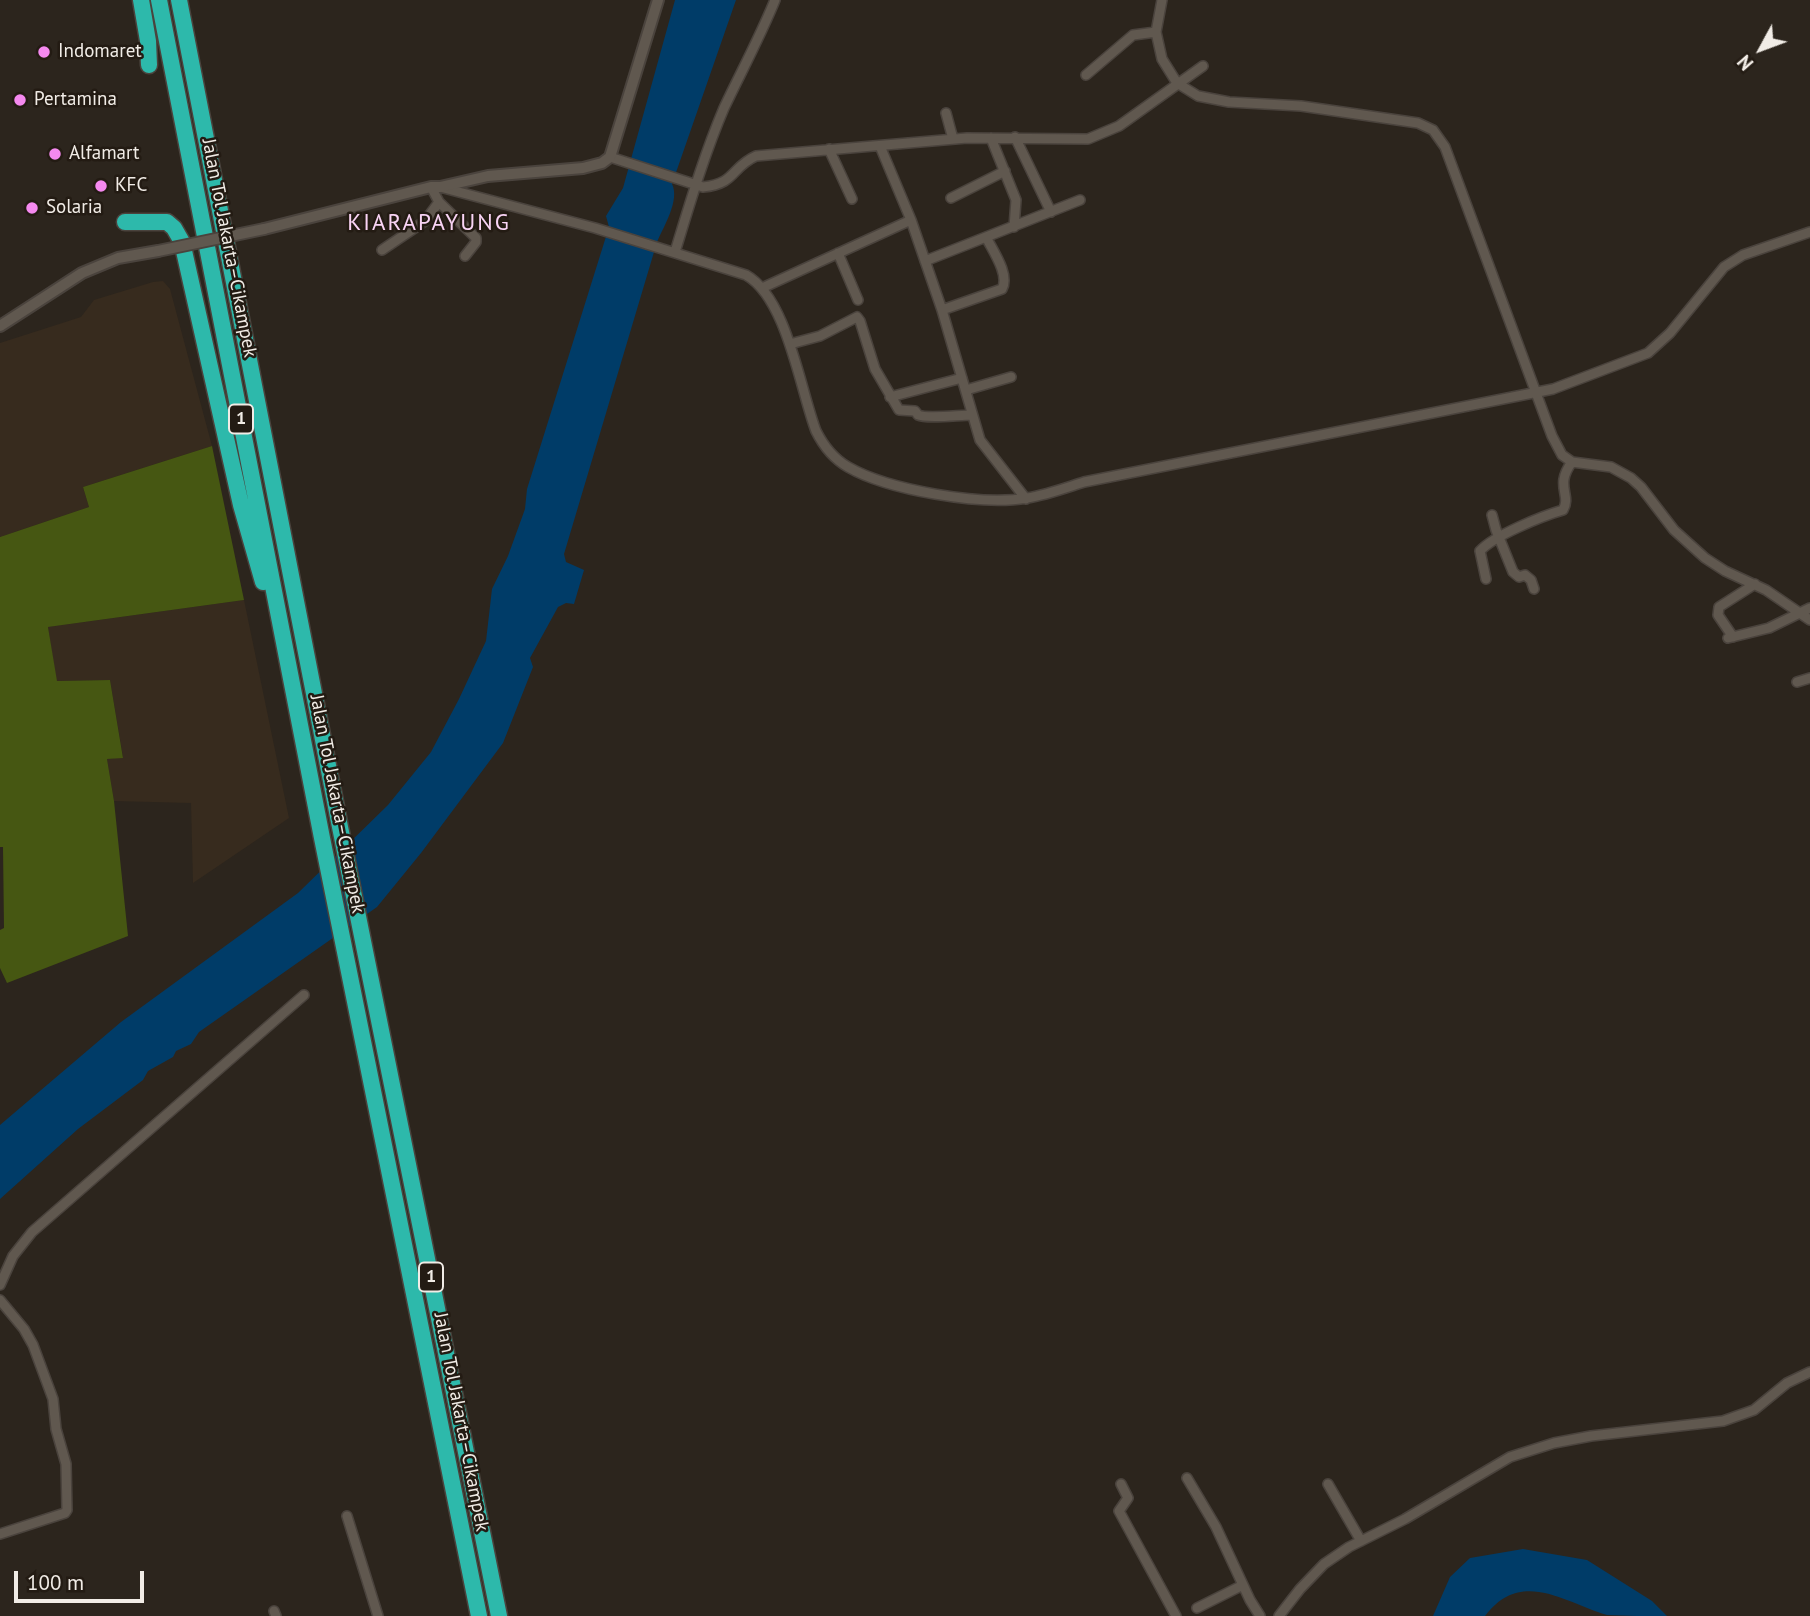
<!DOCTYPE html>
<meta charset="utf-8">
<style>
body{margin:0}
#map{position:relative;width:1810px;height:1616px;overflow:hidden;background:#2c251d;font-family:"PT Sans",sans-serif}
canvas{display:block}
.north{position:absolute;left:1726px;top:14px;width:70px;height:70px;-webkit-text-stroke:5px #231b13;paint-order:stroke;rotate:229deg;font-size:19px;font-weight:700;line-height:28px;text-align:center;color:#f1ece6}
.north::after{content:'';display:block;margin:auto;width:24px;height:32px;background:#f1ece6;clip-path:polygon(50% 0,100% 100%,50% 72%,0 100%)}
.scale{position:absolute;left:14px;top:1571px;width:130px;height:32px;box-sizing:border-box;border:4px solid #f1ece6;border-top:0;padding-left:9px;font-size:21px;line-height:24px;white-space:nowrap;color:#f1ece6;-webkit-text-stroke:5px #231b13;paint-order:stroke}
</style>
<div id="map">
<canvas width="1810" height="1616"></canvas>
<div class="north">N</div>
<div class="scale">100 m</div>
</div>
<script>
const ctx = document.querySelector('canvas').getContext('2d');
ctx.lineJoin = 'round';
function fillPath(path, color) { ctx.fillStyle = color; ctx.fill(path, 'evenodd'); }
function trace(path, color, width, dash) { ctx.strokeStyle = color; ctx.lineWidth = width; ctx.lineCap = dash ? 'butt' : 'round'; ctx.setLineDash(dash || []); ctx.stroke(path); }
function write(font, color, halo, rows, align = 'center') {
  ctx.font = font + ' "PT Sans",sans-serif'; ctx.lineWidth = 5; ctx.setLineDash([]); ctx.textBaseline = 'middle'; ctx.strokeStyle = halo; ctx.fillStyle = color; for (const [text, x, y, turn = 0] of rows) {
    ctx.save(); ctx.translate(x, y); ctx.rotate((+turn || 0) * Math.PI / 180); ctx.textAlign = isNaN(turn) ? turn : align; if (halo) ctx.strokeText(text, 0, 0); ctx.fillText(text, 0, 0); ctx.restore();
  }
}
const built = new Path2D(`
 M163,281L170,289L212,446L83,487L89,507L0,537V343L81,317L94,300L153,282Z
 M244,600L289,818L193,883L191,803L114,801L107,759L123,757L110,680L56,681L48,627Z`);
const green = new Path2D(`
 M212,446L244,600L48,627L57,681L110,680L123,758L107,759L114,801L128,936L7,983L0,968V930L4,928L3,847H0V537L89,507L83,487Z`);
const water = new Path2D(`
 M675,0H736L672,184C680,200 664,226 657,242L564,554L566,562L584,570L574,604L566,603L558,607L530,658L533,667L503,743L421,853L377,907L199,1032L191,1044L176,1051L173,1057L148,1071L143,1080L78,1129L0,1199V1125L121,1022L298,893L388,805L431,752L459,699L486,641L492,589L508,556L525,509L527,489L609,227L606,216L623,188Z
 M1523,1549L1587,1560L1652,1601L1667,1616C1649,1616 1625,1616 1607,1615C1564,1602 1521,1568 1485,1616H1433L1450,1577L1470,1558Z`);
const minor = new Path2D(`
 M1162,0L1156,32L1162,59L1177,83L1198,96L1229,102L1301,106L1418,123L1433,130L1445,147L1552,436L1562,455L1572,462L1611,467L1631,478L1641,487L1674,530L1705,558L1725,571L1766,590L1810,620
 M1086,75L1133,35L1156,32
 M946,113L953,139
 M1015,137L1051,212
 M991,138L1016,200L1014,227
 M880,146L911,220L942,310L980,440L1026,499
 M829,149L852,199
 M610,157L703,187C736,184 731,167 756,156L967,138L1088,139L1119,126L1203,66
 M431,187L439,202L476,238V242L465,256
 M440,187L595,228L746,275C787,298 800,389 816,431C823,445 834,459 848,467C888,490 981,506 1027,498C1046,495 1065,488 1084,482L1553,389L1648,353L1670,333L1724,267L1743,255L1810,232
 M951,198L1005,171
 M382,250L425,221L439,202
 M675,252C690,203 704,155 724,108C741,72 760,37 775,0
 M838,253L858,300
 M925,261L1080,200
 M762,288L911,220
 M942,310L1002,289C1010,275 993,251 986,237
 M790,344L820,336L857,317L860,321L875,369L899,410L915,411L918,415C927,419 959,415 972,415
 M966,390L1011,377
 M890,397L962,378
 M1492,515L1496,530L1513,572L1519,577L1525,575L1531,580L1534,589
 M1486,579L1480,551C1493,536 1542,516 1563,510C1572,495 1554,486 1572,462
 M1733,637L1718,615L1719,607L1755,584
 M1728,638L1769,628L1810,608
 M1797,682L1810,678
 M0,1285L13,1256L32,1232L304,995
 M0,1300L24,1329L33,1345L53,1399L56,1429L66,1464L67,1510L65,1513L0,1534
 M1187,1478L1216,1527L1250,1600L1260,1616
 M1121,1484L1128,1498L1119,1511L1176,1616
 M1328,1484L1361,1541
 M347,1516L378,1616
 M1197,1608L1243,1585
 M274,1611L276,1616
 M1279,1616L1300,1589L1324,1564L1349,1547L1405,1519L1510,1457L1554,1443L1591,1436L1723,1421L1754,1410L1787,1383L1810,1372`);
const tertiary = new Path2D(`
 M264,229L431,187H440L488,176L583,168L602,163L610,157L658,0
 M0,326L82,273L118,258L158,251`);
const motorway = new Path2D(`
 M141,0L148,41L149,65
 M159,0L322,838L479,1616
 M179,0L339,822L499,1616
 M125,222H167L174,228L182,242L241,505L263,582`);
const tertiaryBridge = new Path2D(`
 M158,251L264,229`);
const markers = [
 [44,52,7,"#f589ef"],
 [20,100,7,"#f589ef"],
 [55,154,7,"#f589ef"],
 [101,186,7,"#f589ef"],
 [32,208,7,"#f589ef"]
];
const shields = [
 [241,419,24],
 [431,1277,24]
];
const shieldNames = [
 ["1",241,419],
 ["1",431,1277]
];
const poiNames = [
 ["Indomaret",58,52],
 ["Pertamina",34,100],
 ["Alfamart",69,154],
 ["KFC",115,186],
 ["Solaria",46,208]
];
const streetNames = [
 ["Jalan Tol Jakarta–Cikampek",229,248,79],
 ["Jalan Tol Jakarta–Cikampek",337,804,79],
 ["Jalan Tol Jakarta–Cikampek",461,1422,79]
];
const quarterNames = [
 ["KIARAPAYUNG",429,223]
];
fillPath(built, '#372b1e');
fillPath(green, '#465712');
fillPath(water, '#003c68');
trace(minor, '#4a433d', 12);
trace(tertiary, '#4a433d', 14);
trace(motorway, '#4a433d', 19);
trace(minor, '#60584f', 9);
trace(tertiary, '#60584f', 10);
trace(motorway, '#2db9ab', 16);
trace(tertiaryBridge, '#4a433d', 14, []);
trace(tertiaryBridge, '#60584f', 10);
for (const [x, y, r, color] of markers) { const dot = new Path2D(); dot.arc(x, y, r, 0, 2 * Math.PI); ctx.fillStyle = color; ctx.fill(dot); trace(dot, '#231b13', 2.5); }
for (const [x, y, w] of shields) { const box = new Path2D(); box.roundRect(x - w / 2, y - 14.5, w, 29, 5); ctx.fillStyle = '#231b13'; ctx.fill(box); trace(box, '#f1ece6', 2); }
write('bold 18px', '#f1ece6', null, shieldNames);
write('19px', '#f1ece6', '#231b13', poiNames, 'left');
write('19px', '#f1ece6', '#231b13', streetNames);
ctx.letterSpacing = '2px';
write('23px', '#f9d4f5', '#231b13', quarterNames);
ctx.letterSpacing = '0px';
</script>
